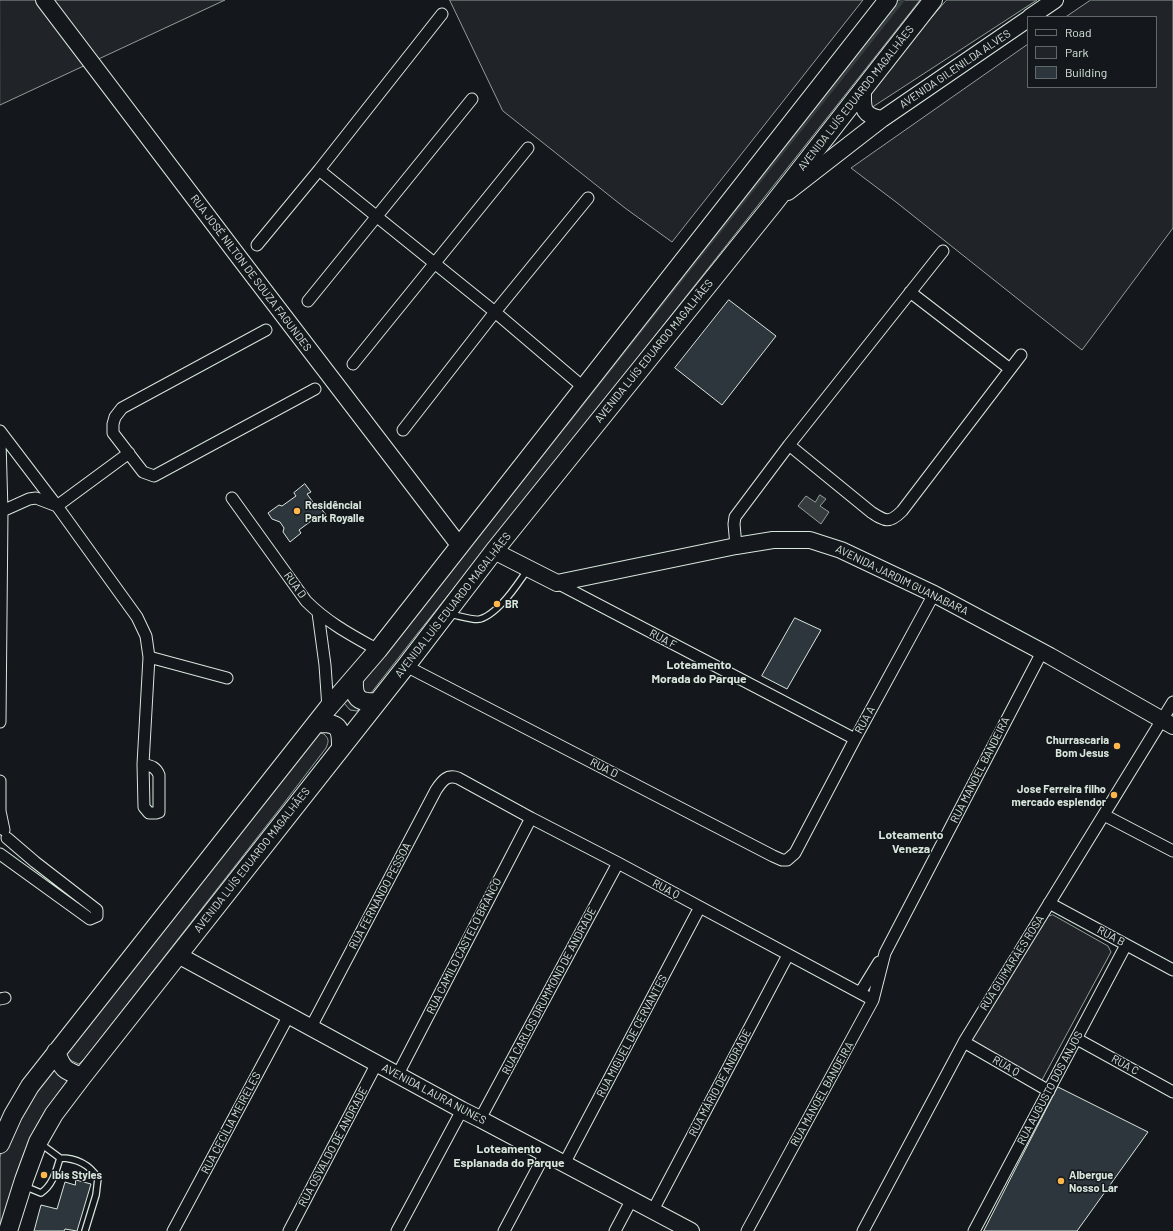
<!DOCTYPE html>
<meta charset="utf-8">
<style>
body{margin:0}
#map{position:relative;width:1173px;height:1231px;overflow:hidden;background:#14181c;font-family:Barlow,sans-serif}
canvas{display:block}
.legend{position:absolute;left:1027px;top:16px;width:130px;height:72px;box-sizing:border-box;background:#14181c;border:1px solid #626a69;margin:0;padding:5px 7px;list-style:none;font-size:12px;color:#d8e6dc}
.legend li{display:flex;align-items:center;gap:8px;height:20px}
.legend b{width:20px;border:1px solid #626a69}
</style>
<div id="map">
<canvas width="1173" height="1231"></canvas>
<ul class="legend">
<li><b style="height:5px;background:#14181c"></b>Road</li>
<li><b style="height:11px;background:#202428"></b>Park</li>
<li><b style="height:11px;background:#2c363c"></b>Building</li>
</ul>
</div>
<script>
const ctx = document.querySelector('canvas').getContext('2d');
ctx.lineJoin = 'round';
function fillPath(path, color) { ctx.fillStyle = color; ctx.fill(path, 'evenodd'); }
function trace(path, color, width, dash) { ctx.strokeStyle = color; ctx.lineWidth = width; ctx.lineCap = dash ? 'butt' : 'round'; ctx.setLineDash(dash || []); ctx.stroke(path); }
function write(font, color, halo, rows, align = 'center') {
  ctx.font = font + ' Barlow,sans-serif'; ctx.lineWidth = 3; ctx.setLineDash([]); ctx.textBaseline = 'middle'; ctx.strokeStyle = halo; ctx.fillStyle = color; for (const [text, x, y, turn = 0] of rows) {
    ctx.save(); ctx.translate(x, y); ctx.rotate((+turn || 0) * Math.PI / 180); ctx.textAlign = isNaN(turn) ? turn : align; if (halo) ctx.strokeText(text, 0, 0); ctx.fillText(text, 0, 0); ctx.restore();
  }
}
const green = new Path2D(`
 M0,0H225L0,105Z
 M450,0H863L672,242L625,208L503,111Z
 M891,0H920L583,427L417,634L357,711L350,710L344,703Z
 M947,0H1037L871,108L867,94L889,66Z
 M1091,0H1173V228L1082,350L896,202L851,168L1028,44V87H1156V17H1066Z
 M320,733L324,734C329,739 329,741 326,748L281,807L86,1057L79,1064L72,1061L66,1056V1046L315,737Z
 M1053,915L1108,946L1111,952L1042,1080L1035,1082L970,1044L968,1038L1046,917Z
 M52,1064L68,1080C56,1096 43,1112 34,1131C18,1162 10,1197 0,1230V1157L5,1141Z`);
const water = new Path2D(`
 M820,495L826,499L820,506L829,512L821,524L798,506L806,496L815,502Z`);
const stream = new Path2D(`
 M566,425L903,0`);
const building = new Path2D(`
 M729,300L776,336L722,405L675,368Z
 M305,484L311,492L307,494L318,509L320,507L326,515L317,522L315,518L299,530L301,533L290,542L283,532L284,528L280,522L272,519L268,513L279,505L282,506L296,496L294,493Z
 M795,618L821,630L787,689L762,676Z
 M1058,1087L1148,1132L1077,1231H984Z
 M76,1180L91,1184L77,1231L65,1229L64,1231H34L41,1205L57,1209L65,1182L75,1185Z`);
const lane = new Path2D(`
 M449,614C457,615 474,621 480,619C498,614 518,584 528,569
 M60,1158C77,1158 89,1164 98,1178L96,1195L85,1231
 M24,1186L41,1193C53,1185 56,1171 60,1158L41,1144`);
const street = new Path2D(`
 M319,170L495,312L583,387
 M257,245L319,170L442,14
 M910,292L1010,369
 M308,301L472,99
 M266,330L122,408L115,417L113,424V433L143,472L154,476L315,389
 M353,364L528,148
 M403,430L495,312L588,198
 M0,431L57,506L129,453
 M0,441L2,511L0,722
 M789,445L871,512C885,521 889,524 902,511L1021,355
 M232,498L306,601C328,623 351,635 378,650
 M0,512L29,499L36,498L57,506L137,617L146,636L149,657L143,764L144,807L149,813H156L159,812V775C156,767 151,766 143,764
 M736,546L734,524L735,517L789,445L943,251
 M557,583L855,739
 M318,613L325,665L328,708
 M149,657L227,678
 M406,666L773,856L782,860H787L795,853L855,739L934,594
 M0,781V811L4,830
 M1104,815L1173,851
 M0,854L90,919L97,916V910L35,862L7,838
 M1049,903L1173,970
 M860,993L879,962
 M0,999L5,998
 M311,1027L436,790C442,781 447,774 458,778L531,818L618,863L873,1000
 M1077,1039L1173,1092
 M964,1042L1049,1091
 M398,1074L531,818
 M480,1119L618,863
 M564,1164L700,907
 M653,1210L788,955
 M173,1231L289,1015
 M289,1231L377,1063
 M397,1231L462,1110
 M504,1231L545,1154
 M615,1231L632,1199
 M747,1231L873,1000L885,953L1042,652
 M863,1231L964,1042L1173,702
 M974,1231L1126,945`);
const secondary = new Path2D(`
 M44,0L241,260L459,545
 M1030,17L1055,0
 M863,90C863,108 861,115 882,119
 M788,192L882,119L1028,19
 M494,551L557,583L736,546L773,540H810L841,550L934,594L1050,656L1173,726
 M178,955L462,1110L480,1119L691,1231`);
const primary = new Path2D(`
 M354,679C353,698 358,703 377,702
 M317,723C338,723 341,726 341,747
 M56,1052C63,1070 64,1070 82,1077
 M0,1144L13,1115L30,1086L328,708L378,650L888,0
 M8,1231L24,1180L38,1142L54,1114L82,1077L406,666L494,551L774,203L933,0`);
const markers = [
 [297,511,4,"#ffb74d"],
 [497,604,4,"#ffb74d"],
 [1117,746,4,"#ffb74d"],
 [1114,795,4,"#ffb74d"],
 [44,1175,4,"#ffb74d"],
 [1061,1181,4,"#ffb74d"]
];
const streetNames = [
 ["AVENIDA GILENILDA ALVES",955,69,-34],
 ["AVENIDA LUÍS EDUARDO MAGALHÃES",856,98,-52],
 ["RUA JOSÉ NILTON DE SOUZA FAGUNDES",251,273,53],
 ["AVENIDA LUÍS EDUARDO MAGALHÃES",654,351,-51],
 ["AVENIDA JARDIM GUANABARA",902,580,26],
 ["RUA D",295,585,54],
 ["AVENIDA LUÍS EDUARDO MAGALHÃES",453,605,-52],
 ["RUA F",663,639,28],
 ["RUA A",865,720,-61],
 ["RUA D",604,768,27],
 ["RUA MANOEL BANDEIRA",980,770,-63],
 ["AVENIDA LUÍS EDUARDO MAGALHÃES",252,860,-52],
 ["RUA Q",666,889,28],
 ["RUA FERNANDO PESSOA",380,896,-62],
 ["RUA B",1111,936,28],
 ["RUA CAMILO CASTELO BRANCO",464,946,-63],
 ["RUA GUIMARÃES ROSA",1012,963,-58],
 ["RUA CARLOS DRUMMOND DE ANDRADE",549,991,-62],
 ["RUA MIGUEL DE CERVANTES",632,1036,-62],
 ["RUA C",1125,1065,29],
 ["RUA Q",1006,1066,30],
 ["RUA MÁRIO DE ANDRADE",720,1083,-62],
 ["RUA AUGUSTO DOS ANJOS",1050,1088,-62],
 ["AVENIDA LAURA NUNES",434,1094,28],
 ["RUA MANOEL BANDEIRA",822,1094,-61],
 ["RUA CECÍLIA MEIRELES",231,1123,-62],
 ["RUA OSVALDO DE ANDRADE",333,1147,-62]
];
const poiNames = [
 ["Residêncial",305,505],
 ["Park Royalle",305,518],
 ["BR",505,604],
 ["Churrascaria",1109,740,"right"],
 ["Bom Jesus",1109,753,"right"],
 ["Jose Ferreira filho",1106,789,"right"],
 ["mercado esplendor",1106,802,"right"],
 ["Ibis Styles",52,1175],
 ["Albergue",1069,1175],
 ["Nosso Lar",1069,1188]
];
const neighbourhoodNames = [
 ["Loteamento",699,665],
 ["Morada do Parque",699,679],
 ["Loteamento",911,835],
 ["Veneza",911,849],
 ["Loteamento",509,1149],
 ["Esplanada do Parque",509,1163]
];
fillPath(green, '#202428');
trace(green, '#939e99', 1);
fillPath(water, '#363b3e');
trace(water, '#939e99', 1);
trace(stream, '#363b3e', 3.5);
fillPath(building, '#2c363c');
trace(building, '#d8e6dc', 1);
trace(lane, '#d8e6dc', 8);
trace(street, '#d8e6dc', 13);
trace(secondary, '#d8e6dc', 18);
trace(primary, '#d8e6dc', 20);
trace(lane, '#14181c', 5.5);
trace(street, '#14181c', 11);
trace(secondary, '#14181c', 16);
trace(primary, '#14181c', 18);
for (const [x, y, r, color] of markers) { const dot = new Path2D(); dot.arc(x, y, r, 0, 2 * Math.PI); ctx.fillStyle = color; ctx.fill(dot); trace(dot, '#14181c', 1.5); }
write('11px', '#d8e6dc', '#14181c', streetNames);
write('bold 11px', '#d8e6dc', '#14181c', poiNames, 'left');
write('bold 12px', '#d8e6dc', '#14181c', neighbourhoodNames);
</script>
